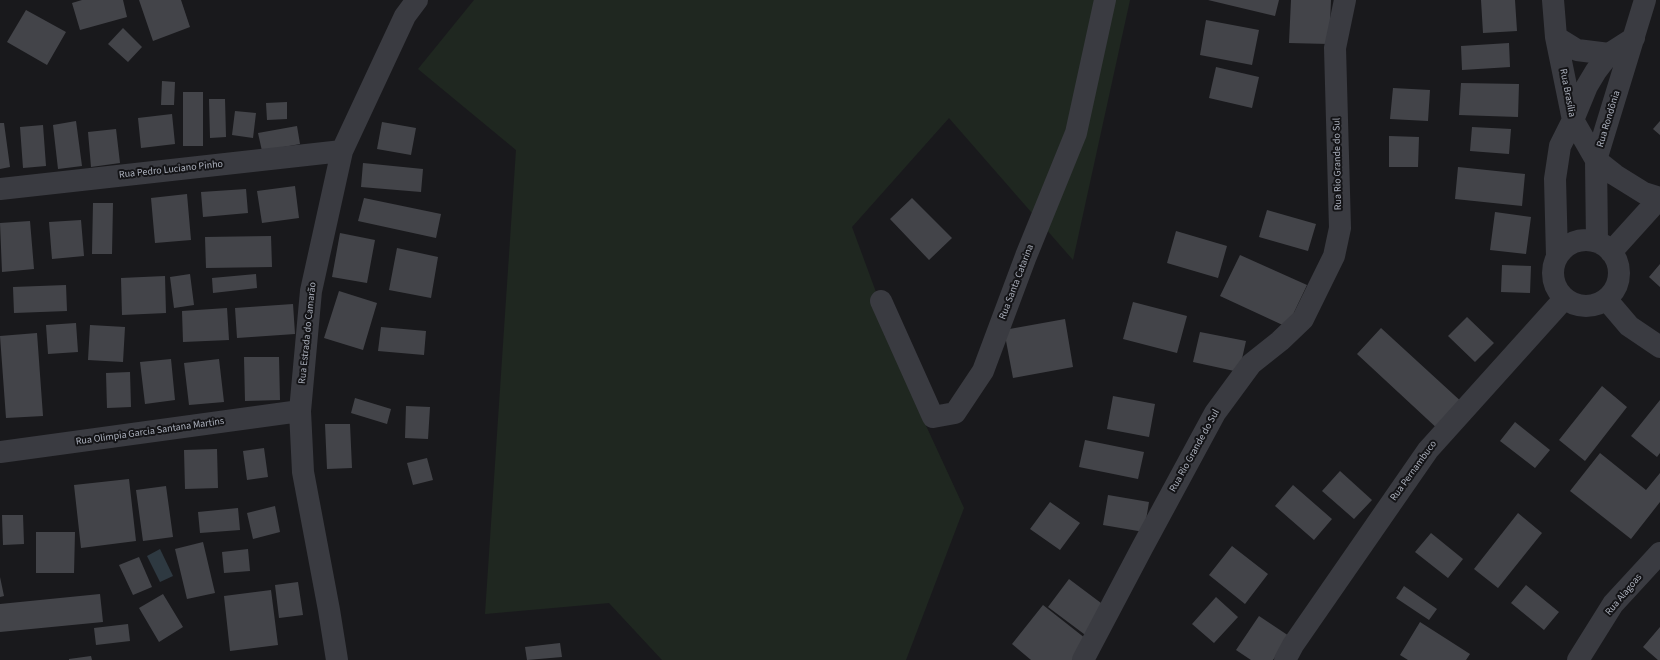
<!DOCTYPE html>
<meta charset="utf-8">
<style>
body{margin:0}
canvas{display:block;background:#19191c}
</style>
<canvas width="1660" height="660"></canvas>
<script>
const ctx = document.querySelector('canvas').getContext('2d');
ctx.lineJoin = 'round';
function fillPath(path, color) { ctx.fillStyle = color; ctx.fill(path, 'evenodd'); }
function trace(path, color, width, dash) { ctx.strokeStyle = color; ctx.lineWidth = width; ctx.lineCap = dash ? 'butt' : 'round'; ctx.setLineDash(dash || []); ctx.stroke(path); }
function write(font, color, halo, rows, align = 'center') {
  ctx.font = font + ' "Source Sans 3",sans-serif'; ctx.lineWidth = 4; ctx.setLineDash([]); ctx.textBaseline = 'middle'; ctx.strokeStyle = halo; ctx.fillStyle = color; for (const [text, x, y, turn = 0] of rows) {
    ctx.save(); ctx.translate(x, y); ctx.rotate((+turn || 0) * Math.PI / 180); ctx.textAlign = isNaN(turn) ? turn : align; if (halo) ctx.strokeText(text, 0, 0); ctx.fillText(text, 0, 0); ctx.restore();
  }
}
const green = new Path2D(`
 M474,0H1130L1073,260L949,118L852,227L922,417L964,508L906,660H662L609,603L485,614L516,150L418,69Z`);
const water = new Path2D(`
 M160,549L173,576L160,582L147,556Z`);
const building = new Path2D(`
 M82,0H123L127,17L80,30L72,3Z
 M139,0H181L190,27L153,41Z
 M1208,0H1279L1275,16Z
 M1291,0H1331L1329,44L1289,43Z
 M1481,0H1515L1517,31L1483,33Z
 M26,10L66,32L47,65L7,42Z
 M1206,20L1259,30L1252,65L1200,55Z
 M123,28L142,47L128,62L108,44Z
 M1509,43L1510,67L1462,70L1461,46Z
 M1216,67L1259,77L1252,108L1209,98Z
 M162,81L175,82L174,105H161Z
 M1461,83L1519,84L1518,117L1459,115Z
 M1393,88L1430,90L1428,121L1390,119Z
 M183,92H203V146H183Z
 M209,99H225L226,137L210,138Z
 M287,102V119L267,120L266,103Z
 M235,111L256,113L253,138L232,135Z
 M172,114L175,144L141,148L138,118Z
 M76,121L82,166L58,169L53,125Z
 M1660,121V135L1653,129Z
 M382,122L416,128L411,155L377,149Z
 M0,123H4L10,167L0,169Z
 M43,125L46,166L23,168L20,127Z
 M297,126L300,144L262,151L258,133Z
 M1472,127L1511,129L1509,154L1470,151Z
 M116,129L120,163L91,167L88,132Z
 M1389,136L1419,137L1418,167H1389Z
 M363,163L423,169L421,192L361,187Z
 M1458,167L1525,174L1522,206L1455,199Z
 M295,186L299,218L262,223L257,191Z
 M246,189L248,213L203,217L201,192Z
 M187,194L191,240L155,243L151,198Z
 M364,198L441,214L436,238L358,221Z
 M912,198L952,238L929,260L890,219Z
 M93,203H113L112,254H92Z
 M1267,210L1316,224L1308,251L1259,237Z
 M1495,212L1531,217L1526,254L1490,250Z
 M81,220L84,256L52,259L49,222Z
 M30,221L34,269L2,272L0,223Z
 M1176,231L1227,246L1218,278L1167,263Z
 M340,233L375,240L367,283L332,277Z
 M271,236L272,267L206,268L205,237Z
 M397,248L438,257L431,298L389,290Z
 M1240,255L1307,285L1287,327L1220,296Z
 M1660,264V287L1649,277Z
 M1502,265L1531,266L1530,293L1501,292Z
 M190,274L194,305L174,308L170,277Z
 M256,274L257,288L213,293L212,278Z
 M165,276L166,313L122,315L121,278Z
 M66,285L67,311L14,313L13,287Z
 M339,291L377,303L363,350L324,338Z
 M1133,302L1187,316L1177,353L1123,339Z
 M293,304L295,334L237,338L235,308Z
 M227,308L229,340L183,342L182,311Z
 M1467,317L1494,343L1475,362L1448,336Z
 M1065,319L1073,367L1013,378L1004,330Z
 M76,323L78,352L48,354L46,325Z
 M90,325L125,327L123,362L88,360Z
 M381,327L426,331L424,355L378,351Z
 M1381,328L1465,405L1440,431L1357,354Z
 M1200,332L1246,341L1239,372L1193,362Z
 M37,333L43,416L6,418L0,336Z
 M244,357H279L280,400L245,401Z
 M171,359L175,400L145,404L140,362Z
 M219,359L224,402L189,405L184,363Z
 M130,372L131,407L107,408L106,373Z
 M1602,386L1627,407L1585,461L1559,440Z
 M1113,396L1155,404L1149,437L1107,429Z
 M355,398L391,409L387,424L351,413Z
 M1660,400V453L1657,457L1631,436Z
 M406,406L430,407L428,439L405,438Z
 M1515,422L1550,450L1535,468L1500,441Z
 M325,424H350L352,468L327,469Z
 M1085,440L1144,452L1138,479L1079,467Z
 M264,448L268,477L247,480L243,451Z
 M217,449L218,488L185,489L184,450Z
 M1600,453L1646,490L1660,473V502L1631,539L1570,491Z
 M427,458L433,480L413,485L407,463Z
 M1340,471L1372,500L1354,519L1322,491Z
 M129,479L136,541L81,548L74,485Z
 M1293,485L1332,519L1314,540L1275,506Z
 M166,486L173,537L143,541L136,490Z
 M1108,495L1149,502L1144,532L1103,525Z
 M1050,502L1080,523L1060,550L1030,529Z
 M275,506L280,532L253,539L247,513Z
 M238,508L240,530L200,533L198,512Z
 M1518,513L1542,533L1498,588L1474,569Z
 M2,515H23L24,544L3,545Z
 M36,532H75L74,573H36Z
 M1431,533L1463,559L1448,578L1415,552Z
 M203,542L215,593L187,599L175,549Z
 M1232,546L1268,574L1245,604L1209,575Z
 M248,549L250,571L224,573L222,552Z
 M139,557L152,587L133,595L119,565Z
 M0,577L4,596L0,597Z
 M1069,579L1109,609L1088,637L1048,607Z
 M298,582L303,615L279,618L275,585Z
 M1526,585L1559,612L1544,630L1511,603Z
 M1404,586L1437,609L1429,620L1396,598Z
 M271,590L278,645L230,651L224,596Z
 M100,594L103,622L0,632V604Z
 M163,594L183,627L159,642L139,608Z
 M1216,597L1238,617L1214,643L1192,624Z
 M1043,605L1090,642L1075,660H1031L1012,644Z
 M1259,616L1289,636L1273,660H1251L1236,650Z
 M1420,622L1470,654L1466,660H1408L1400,655Z
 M128,624L130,641L96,645L94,628Z
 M1660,627V660H1658L1643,647Z
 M560,643L562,657L527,660L525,647Z
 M91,656L92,660H69V659Z`);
const minor = new Path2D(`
 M1553,0L1556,37L1573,120L1596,160L1615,175L1644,193L1660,198
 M1556,37L1577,50L1609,54
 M0,189L342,151
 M1553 273a33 33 0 1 1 66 0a33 33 0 1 1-66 0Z
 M1597,242L1596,160L1645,0
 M1611,252L1660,198
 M1557,256L1555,179L1560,146L1573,120L1587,86L1596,71L1609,54L1634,38
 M1606,299L1629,326L1660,347
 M881,301L933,417L955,413L983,371L1026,256L1076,133L1105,0
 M0,452L300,411
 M337,660L329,610L303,472L300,411L311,291L342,151L405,16L417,0
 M1083,660L1142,548L1215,413L1251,364L1280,341L1303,319L1334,256L1340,228L1335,48L1345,0
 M1285,660L1293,645L1428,450L1564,299
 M1578,660L1613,604L1660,553`);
const streetNames = [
 ["Rua Brasília",1567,93,79],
 ["Rua Rondônia",1609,119,-73],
 ["Rua Rio Grande do Sul",1338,164,-91],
 ["Rua Pedro Luciano Pinho",171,170,-6],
 ["Rua Santa Catarina",1017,282,-69],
 ["Rua Estrada do Camarão",308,333,-84],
 ["Rua Olimpia Garcia Santana Martins",150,432,-8],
 ["Rua Rio Grande do Sul",1195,451,-61],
 ["Rua Pernambuco",1414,471,-54],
 ["Rua Alagoas",1624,595,-50]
];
fillPath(green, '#1f2720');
fillPath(water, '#2e3941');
fillPath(building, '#434449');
trace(minor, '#3a3b41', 22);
write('10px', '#abb0bc', '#141417', streetNames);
</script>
